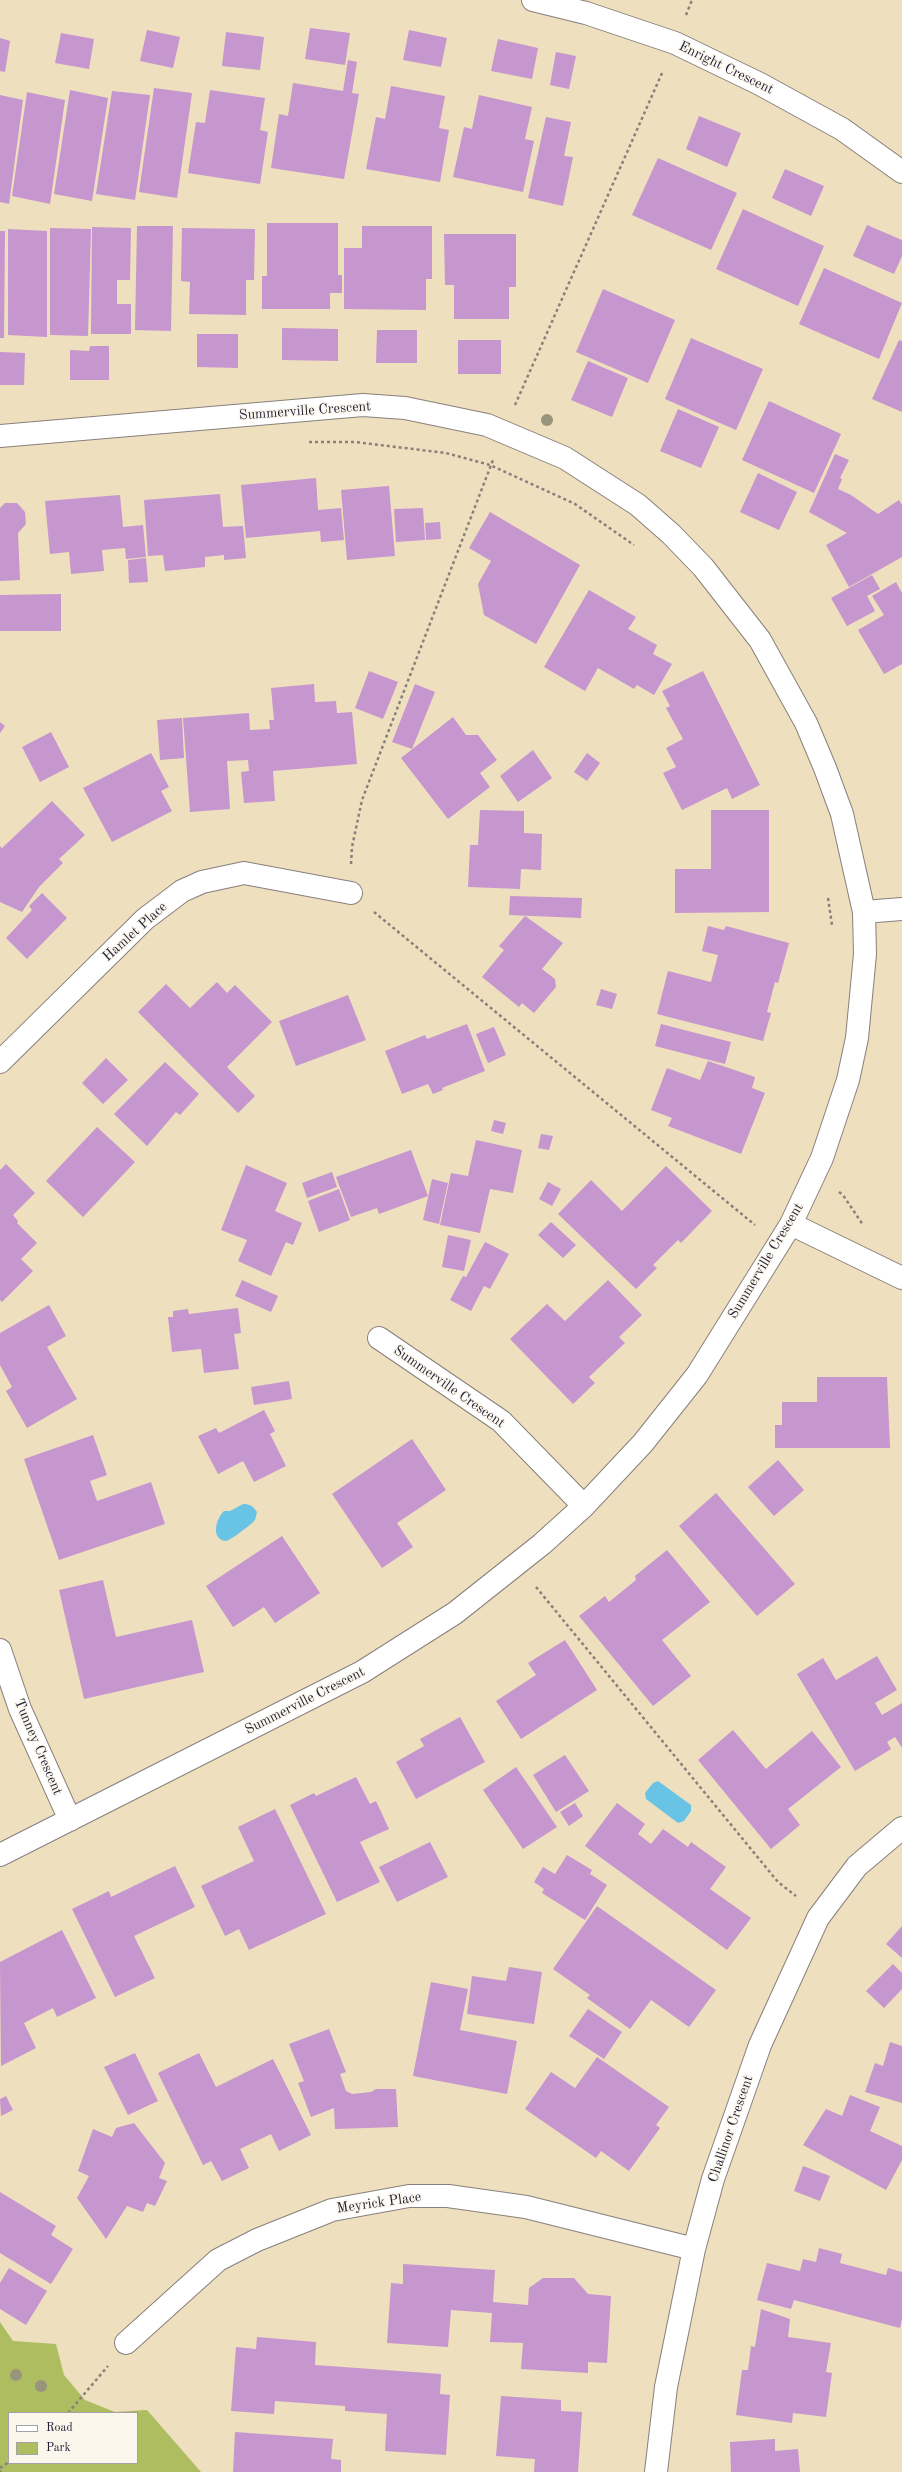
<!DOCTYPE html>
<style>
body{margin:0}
#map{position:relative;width:902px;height:2472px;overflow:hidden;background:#eedfbe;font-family:"Old Standard TT",serif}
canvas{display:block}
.legend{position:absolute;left:8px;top:2412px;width:130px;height:52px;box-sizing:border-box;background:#fbf7ec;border:1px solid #a4a2a5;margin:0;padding:5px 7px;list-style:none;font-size:12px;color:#22223b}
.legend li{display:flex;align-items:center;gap:8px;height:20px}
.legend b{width:20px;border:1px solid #a4a2a5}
</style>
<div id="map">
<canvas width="902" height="2472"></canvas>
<ul class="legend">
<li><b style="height:5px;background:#fff"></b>Road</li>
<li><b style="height:11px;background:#adbd60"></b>Park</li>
</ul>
</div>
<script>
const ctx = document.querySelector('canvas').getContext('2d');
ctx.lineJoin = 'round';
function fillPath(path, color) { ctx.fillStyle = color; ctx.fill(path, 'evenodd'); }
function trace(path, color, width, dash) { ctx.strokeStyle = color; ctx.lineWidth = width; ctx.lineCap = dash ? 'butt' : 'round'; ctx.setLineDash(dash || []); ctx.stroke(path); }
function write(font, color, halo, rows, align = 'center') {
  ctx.font = font + ' "Old Standard TT",serif'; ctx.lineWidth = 3; ctx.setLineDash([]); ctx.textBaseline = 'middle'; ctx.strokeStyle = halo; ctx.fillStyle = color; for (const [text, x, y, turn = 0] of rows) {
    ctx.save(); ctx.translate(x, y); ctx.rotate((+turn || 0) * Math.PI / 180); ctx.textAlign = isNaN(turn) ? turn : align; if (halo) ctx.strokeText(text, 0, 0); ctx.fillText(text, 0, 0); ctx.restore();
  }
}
const green = new Path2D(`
 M0,2322L13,2341L56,2344L64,2375L85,2400L115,2412L147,2410L201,2472H0ZM9,2413H137V2463H9Z`);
const water = new Path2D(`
 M243,1504C250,1504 253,1506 257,1512C256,1515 256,1519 254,1521C251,1525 229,1541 226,1541C210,1539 216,1519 224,1511H230Z
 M658,1781L691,1805V1811L684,1821L678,1823L646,1799L645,1793L653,1783Z`);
const building = new Path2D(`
 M310,28L350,33L345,65L305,59Z
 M147,30L180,37L173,68L140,61Z
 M409,30L447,38L441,67L403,60Z
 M226,32L264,37L260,70L222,66Z
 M61,33L94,39L89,69L55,63Z
 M0,38L10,41L5,72L0,71Z
 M498,39L538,48L532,79L491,71Z
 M556,52L576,56L569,89L550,85Z
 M348,60L357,62L352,93L359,94L344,179L271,168L279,114L288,116L293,83L343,91Z
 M391,86L445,96L439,128L449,130L440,182L366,169L376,117L385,119Z
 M154,88L192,93L177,198L139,192Z
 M70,90L108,98L92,201L54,194Z
 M210,90L265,98L260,130L268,132L260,184L188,173L196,122L205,123Z
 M112,91L150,95L135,200L96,194Z
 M27,92L65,100L50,204L12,196Z
 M0,95L23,100L9,204L0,202Z
 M479,95L532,107L525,139L534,141L523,192L453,177L464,127L472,129Z
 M699,116L741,133L727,167L686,149Z
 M546,117L571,122L564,156L573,157L563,206L528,198Z
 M658,158L737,193L711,250L632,215Z
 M785,169L824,186L811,216L772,198Z
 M743,209L824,246L798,306L716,269Z
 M267,223H338V275H342V293H330V309H262V276H267Z
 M867,225L902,240V256L894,274L853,256Z
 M137,226H173L171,331L135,330Z
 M362,226H432V279H426V310L344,309V248H362Z
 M92,227L131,228L130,280H117V304H131V334H91Z
 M50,228L91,229L88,336L50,335Z
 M182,228L255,229L254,280H246V315L189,314L190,282L181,281Z
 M8,229L47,231V337L8,335Z
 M0,231H5L4,338H0Z
 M444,234H516V287H509V319H454V285H445Z
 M824,268L902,303L879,359L799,324Z
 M603,289L675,320L648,383L576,352Z
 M282,328L338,329V361L282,360Z
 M377,330H417V363H376Z
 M197,334H238V368L197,367Z
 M691,338L763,369L736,430L665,399Z
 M458,340H501V374H458Z
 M899,340L902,341V412L872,399Z
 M90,346H109V380H70V350L89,351Z
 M0,352L25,353L24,385H0Z
 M588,361L628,378L612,417L571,400Z
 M769,401L841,434L814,493L742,460Z
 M678,409L719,427L701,468L660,451Z
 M835,454L849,460L840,478L842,479L838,489L851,495L878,514L899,500L902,505V557L849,587L826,545L847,533L809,512Z
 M758,473L797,492L779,530L740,512Z
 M316,478L318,510L341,508L344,540L321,542L320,531L246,538L241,485Z
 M389,486L395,556L347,560L341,490Z
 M220,494L223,527L243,526L246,558L224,560V555L205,557V567L165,571L163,555L148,556L144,500Z
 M120,495L123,527L143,525L146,557L126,559L125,548L102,550L104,571L71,574L69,552L50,554L45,501Z
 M5,503H17L25,512L26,524L18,533L20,580L0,581V508Z
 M423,508L425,540L396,542L394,509Z
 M490,512L580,565L536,644L484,615L478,584L491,561L469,548Z
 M440,522L441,539L426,540L425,523Z
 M146,558L148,582L129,583L128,560Z
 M872,575L880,589L867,596L875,611L847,626L831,598Z
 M896,582L902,593V664L884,674L858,630L884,615L872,596Z
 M589,590L636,617L628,629L657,645L653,654L672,664L654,695L637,685L634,689L598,668L585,691L544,667Z
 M61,594V631H0V595Z
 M369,671L398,682L383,719L355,708Z
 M703,671L760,785L732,799L727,788L682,810L663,773L676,767L666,748L683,739L666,708L670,706L662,691Z
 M314,684L315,702L336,701L337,713L352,712L357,764L273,771L275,801L244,803L241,772L249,771L248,760L227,761L230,809L190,812L183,718L249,713L250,730L270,729L269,720H274L271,688Z
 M415,684L435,692L412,749L392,742Z
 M453,717L466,735H478L497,760L480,773L490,787L448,819L401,758Z
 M182,718L184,758L160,760L157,720Z
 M0,722L5,726L0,733Z
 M51,732L69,767L40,782L22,747Z
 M533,750L552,778L518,802L500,776Z
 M151,753L169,787L161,791L172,811L112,842L83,788Z
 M587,753L600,763L587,781L574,772Z
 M52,801L85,835L59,859L63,863L39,887L22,912L0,902V846L2,848Z
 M480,810L524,811V833L542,834L541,870L521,869L520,889L468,887L470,845H478Z
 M711,810H769V912L675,913V869H711Z
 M42,893L67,918L27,959L6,938L32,910L29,906Z
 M510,896L582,898L581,918L509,915Z
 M525,916L563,943L542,969L555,979L556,987L534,1013L522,1003L519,1007L482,977L504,950L499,946Z
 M708,926L724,930L726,926L789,943L778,983L775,982L767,1012L771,1013L763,1041L657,1014L668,971L711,982L718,955L702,951Z
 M217,982L227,993L235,985L272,1022L227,1067L255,1096L238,1113L138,1012L166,984L190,1008Z
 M601,989L617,994L612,1009L596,1005Z
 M348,995L366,1040L296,1066L279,1021Z
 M467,1024L485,1071L442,1088L443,1090L433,1094L428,1084L402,1094L385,1051L425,1035L427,1039Z
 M661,1024L731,1042L725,1064L655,1046Z
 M494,1027L506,1055L488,1063L476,1034Z
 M106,1058L128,1080L103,1104L82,1083Z
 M708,1061L755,1077L752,1088L765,1093L741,1154L668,1126L672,1118L651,1110L667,1068L700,1080Z
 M165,1062L199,1094L180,1115L176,1112L147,1146L114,1114Z
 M494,1120L506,1123L503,1134L491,1131Z
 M97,1127L135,1162L83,1217L46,1181Z
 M541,1134L553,1136L549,1150L538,1148Z
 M476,1140L522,1150L513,1193L490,1189L480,1233L440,1225L451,1173L468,1176Z
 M411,1150L428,1196L379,1214L377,1208L351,1217L336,1177Z
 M6,1164L35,1193L13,1215L18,1221L17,1223L37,1243L21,1259L33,1271L2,1302L0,1300V1170Z
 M246,1165L287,1183L275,1211L302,1223L293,1245L286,1242L271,1276L238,1261L247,1240L221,1230Z
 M666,1166L712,1211L681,1243L678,1240L653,1265L657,1268L636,1289L558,1214L591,1180L622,1211Z
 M332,1172L337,1187L307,1198L302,1183Z
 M432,1179L448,1183L439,1224L423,1220Z
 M548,1182L561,1189L552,1206L539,1199Z
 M339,1189L350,1220L319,1232L308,1201Z
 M551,1222L576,1245L563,1258L538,1235Z
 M448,1235L471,1240L464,1271L442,1267Z
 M485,1242L509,1254L490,1289L484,1286L471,1311L450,1300L463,1276L466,1277Z
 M242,1280L278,1296L271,1312L235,1296Z
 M608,1280L642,1315L619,1337L625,1343L589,1377L595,1383L573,1404L510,1339L547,1304L565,1321Z
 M49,1305L66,1336L47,1347L77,1399L27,1428L6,1391L12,1387L0,1365V1333Z
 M238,1308L241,1333L234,1334L239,1369L204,1373L201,1349L172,1352L168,1317H173V1311L188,1309L189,1314Z
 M817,1377H887L890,1448H775V1425H782V1402H817Z
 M289,1381L292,1399L254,1405L251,1387Z
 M264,1410L275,1431L270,1434L286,1466L254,1482L243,1461L218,1474L198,1436L216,1428L219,1433Z
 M93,1435L107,1475L90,1481L97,1501L151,1482L165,1524L59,1560L24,1459Z
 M412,1439L446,1490L397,1523L413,1547L382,1568L332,1494Z
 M778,1460L804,1490L774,1516L748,1487Z
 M716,1493L795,1584L757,1616L679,1526Z
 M282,1536L320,1593L275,1623L264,1607L233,1627L206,1586Z
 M667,1550L710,1602L662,1640L691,1676L653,1706L579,1616L605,1596L609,1602L636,1580L635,1576Z
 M103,1580L116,1637L192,1620L204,1672L84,1699L59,1590Z
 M565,1640L597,1690L521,1739L496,1701L536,1675L528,1663Z
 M877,1656L897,1690L875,1703L882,1715L902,1703V1748L895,1737L887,1742L891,1749L855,1771L797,1674L823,1658L836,1680Z
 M460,1717L485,1762L416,1799L396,1762L424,1746L420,1739Z
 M733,1730L766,1769L812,1731L841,1767L788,1809L800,1825L771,1849L698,1760Z
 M565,1755L589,1791L556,1812L533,1775Z
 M516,1767L557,1827L523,1849L483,1790Z
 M356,1777L370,1804L376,1801L389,1829L360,1842L380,1882L337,1902L290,1805L314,1793L316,1796Z
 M575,1803L583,1816L569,1826L560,1812Z
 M617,1803L645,1824L638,1834L651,1844L663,1829L688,1847L691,1842L726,1867L710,1889L751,1918L727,1950L585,1846Z
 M275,1809L326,1914L249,1950L239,1929L225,1936L201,1886L254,1861L238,1827Z
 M430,1842L448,1877L397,1902L379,1867Z
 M567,1855L592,1870L590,1874L607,1885L585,1920L542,1893L544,1889L534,1882L543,1867L555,1874Z
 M175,1866L195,1907L134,1936L155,1978L115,1997L72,1909L109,1891L111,1897Z
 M597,1906L716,1990L689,2027L651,2000L630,2029L587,1998L590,1995L553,1969Z
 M902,1926V1958L886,1944Z
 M62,1930L96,1998L57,2017L53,2008L24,2023L36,2048L1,2066L0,1962Z
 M893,1964L902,1973V1989L884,2008L866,1991Z
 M509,1967L542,1972L534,2024L467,2014L472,1976L506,1981Z
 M431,1982L468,1989L460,2030L517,2041L507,2094L413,2076Z
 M588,2009L622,2032L604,2059L569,2036Z
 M329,2029L346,2072L340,2074L346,2091L352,2094L371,2092L376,2089H396L398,2127L335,2129L334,2108L311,2117L298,2083L304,2081L289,2044Z
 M890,2042L902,2046V2103L865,2092L875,2063L883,2066Z
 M135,2053L158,2101L128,2115L104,2067Z
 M199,2053L216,2087L273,2059L311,2135L279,2151L271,2134L240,2149L249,2168L222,2181L211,2161L203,2165L158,2073Z
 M597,2057L669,2107L656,2125L660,2128L629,2171L601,2151L596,2158L525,2109L551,2072L575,2088Z
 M850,2095L880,2107L870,2131L902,2146V2160L886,2190L803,2145L826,2109L842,2116Z
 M6,2096L13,2110L1,2116L0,2099Z
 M134,2123L165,2163L159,2178L167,2181L155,2206L147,2203L143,2212L127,2206L106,2239L77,2198L89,2176L78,2171L93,2129L112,2137L116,2128Z
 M803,2166L830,2176L820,2201L794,2191Z
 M0,2192L56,2226L51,2235L73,2249L51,2284L0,2253Z
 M819,2248L842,2254L840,2263L886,2275L888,2268L902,2272V2319L900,2328L794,2300L791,2309L757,2300L767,2263L800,2271L803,2259L816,2262Z
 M403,2264L495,2270L493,2302L528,2305L529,2288L543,2278H574L588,2294L611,2296L607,2363L588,2362V2373L521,2369L523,2343L490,2342L492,2313L451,2310L448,2347L387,2343L391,2283L403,2284Z
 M9,2268L47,2291L26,2325L0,2309V2283Z
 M761,2309L790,2319L788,2337L831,2343L826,2372L832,2373L826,2417L793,2413L792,2423L736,2415L742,2370H748L751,2346L755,2347Z
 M257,2337L316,2342L315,2365L441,2374L440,2394L450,2395L446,2455L385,2451L387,2414L345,2411V2406L275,2401L274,2414L231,2411L236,2347L256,2349Z
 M501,2396L561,2400V2411L582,2412L578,2472H534L535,2459L496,2456Z
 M235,2432L333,2439L331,2459L341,2460V2472H233Z
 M775,2439V2451L798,2449L800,2472H731L730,2442Z`);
const path = new Path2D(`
 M686,15L692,0
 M515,405L663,71
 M309,442H355L446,453L490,465L575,504L634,545
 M351,864L352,847L362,800L493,460
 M828,898L832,925
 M374,912L755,1225
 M839,1192L843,1195L863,1225
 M536,1587L778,1882L796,1896
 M68,2413L108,2366
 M0,2468L9,2462
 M0,2471L1,2472`);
const minor = new Path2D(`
 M533,0L586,13L675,43L760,84L842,129L902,172
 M0,436L363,405L405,408L487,425L565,458L638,505L671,534L703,567L760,640L806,723L825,768L842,814L864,912L865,954L857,1038L848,1080L822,1158L791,1224L697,1375L643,1443L584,1506L542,1544L455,1613L362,1672L0,1855
 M864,912L902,909
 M0,1062L145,919L182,891L202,882L244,873L351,893
 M791,1224L902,1278
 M379,1338L501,1421L584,1506
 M0,1650L20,1709L70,1820
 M126,2343L218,2260L257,2240L332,2210L409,2196H448L526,2207L694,2249
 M656,2472L666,2387L694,2249L713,2179L760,2045L818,1918L857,1866L902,1828`);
const trees = [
 [547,420],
 [16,2375],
 [41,2386]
];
const streetNames = [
 ["Enright Crescent",726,68,26],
 ["Summerville Crescent",305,411,-4],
 ["Hamlet Place",135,932,-42],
 ["Summerville Crescent",766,1261,-59],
 ["Summerville Crescent",449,1387,35],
 ["Summerville Crescent",305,1701,-27],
 ["Tunney Crescent",38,1747,67],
 ["Challinor Crescent",731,2129,-71],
 ["Meyrick Place",379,2203,-8]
];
fillPath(green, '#adbd60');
fillPath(water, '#68c3e5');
fillPath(building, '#c696cf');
trace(minor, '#88807c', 24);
trace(path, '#88807c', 2.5, [3, 3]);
trace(minor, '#fff', 22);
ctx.fillStyle = '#99957d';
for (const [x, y] of trees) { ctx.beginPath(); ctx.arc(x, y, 6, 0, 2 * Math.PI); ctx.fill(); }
write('14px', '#22223b', '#fbf7ec', streetNames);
</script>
